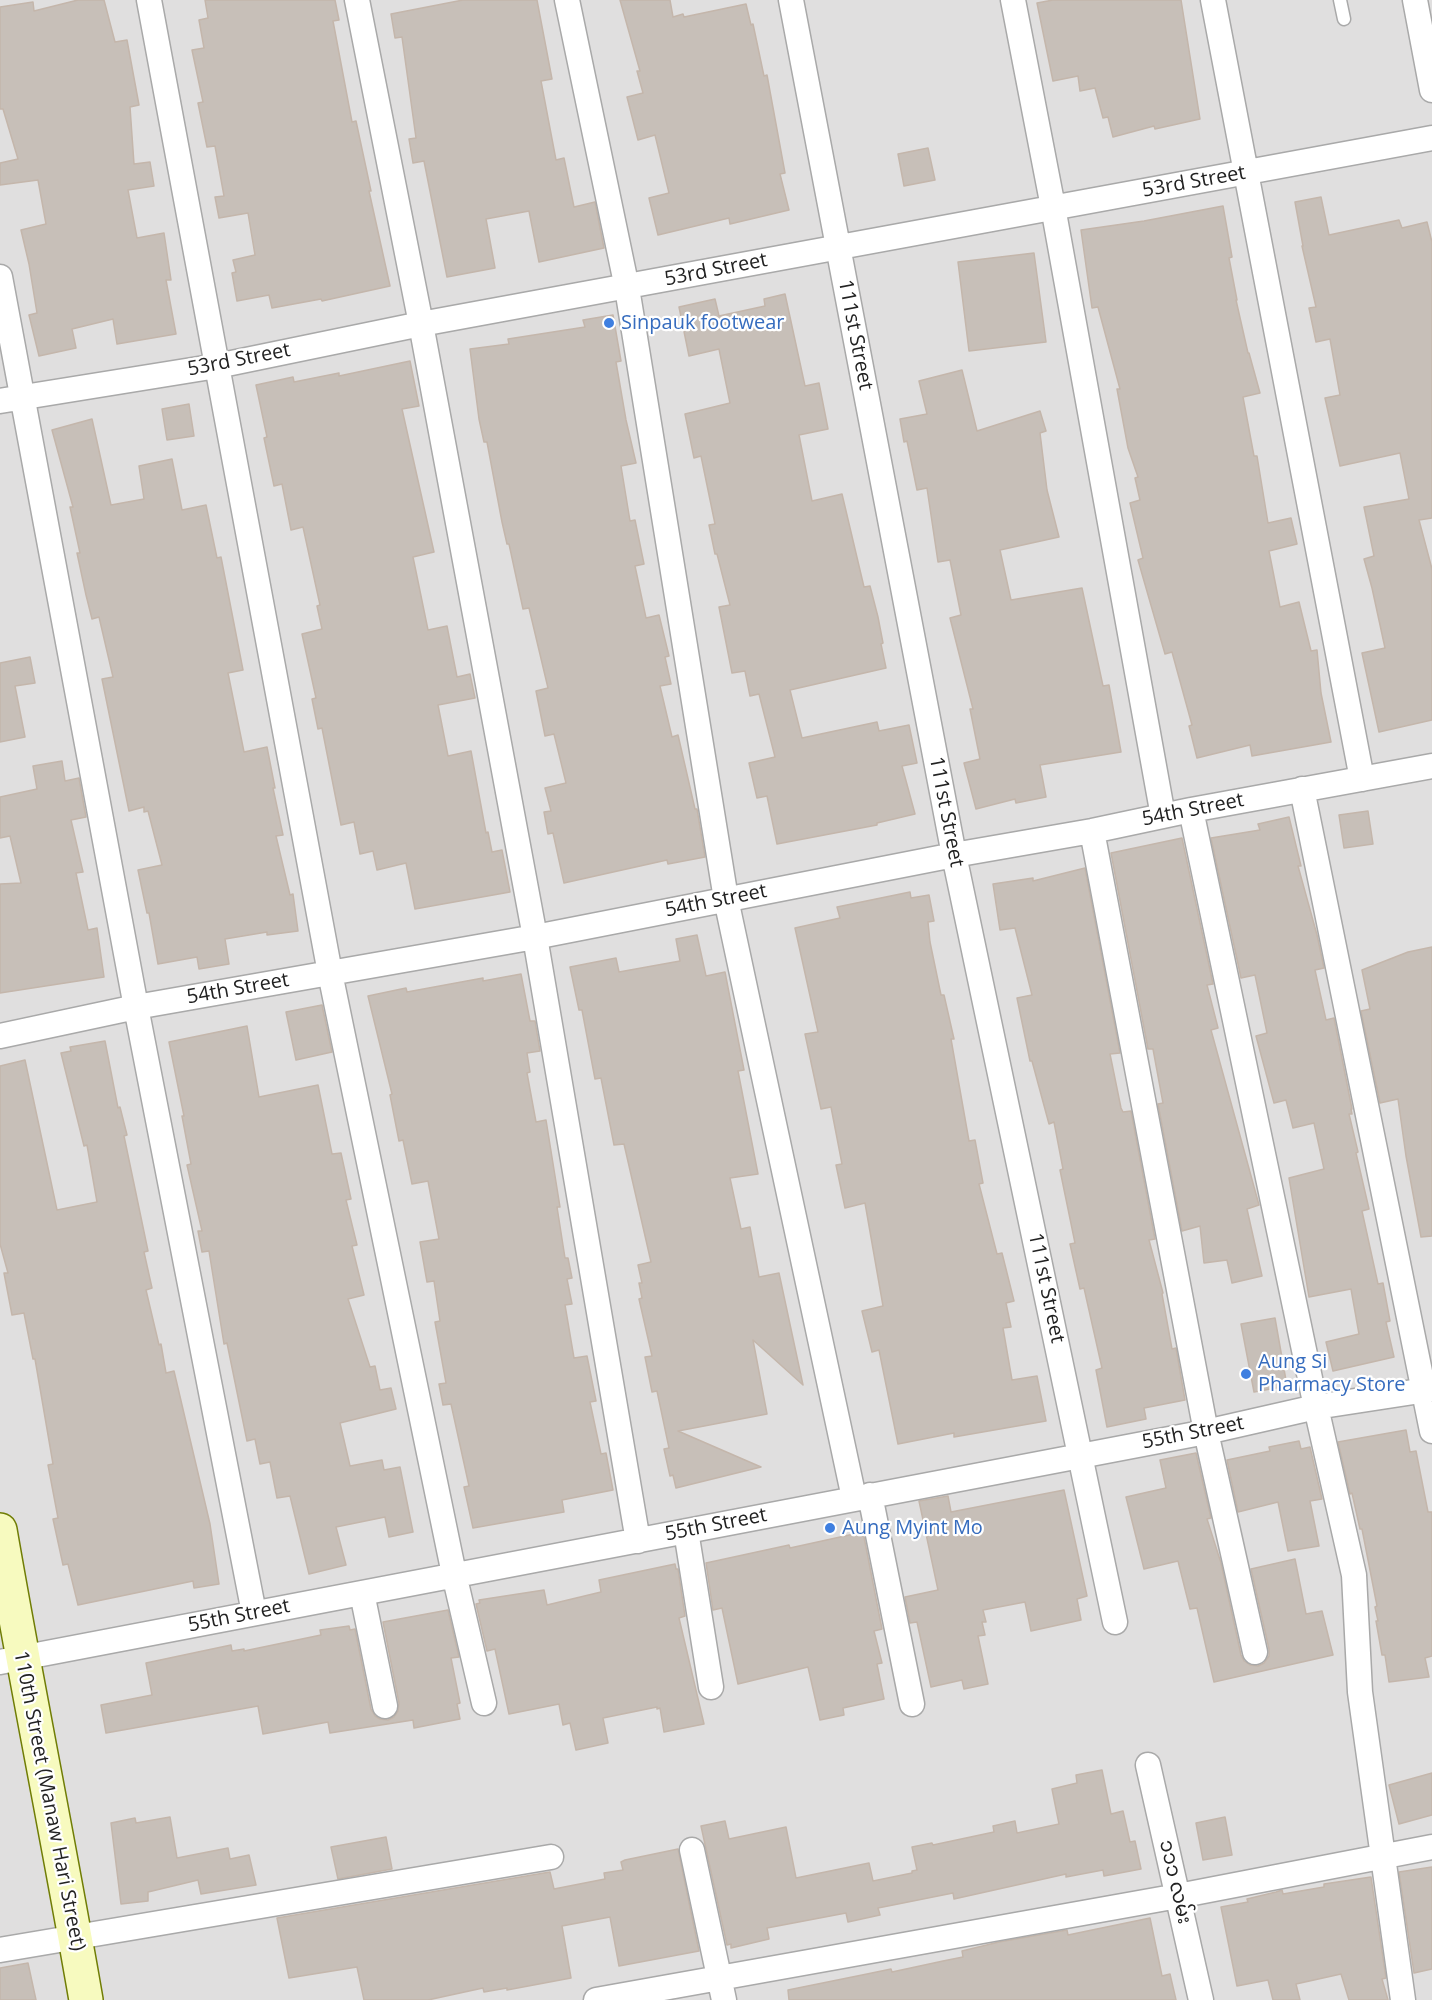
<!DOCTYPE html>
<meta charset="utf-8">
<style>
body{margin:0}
canvas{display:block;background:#f2efe9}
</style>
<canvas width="1432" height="2000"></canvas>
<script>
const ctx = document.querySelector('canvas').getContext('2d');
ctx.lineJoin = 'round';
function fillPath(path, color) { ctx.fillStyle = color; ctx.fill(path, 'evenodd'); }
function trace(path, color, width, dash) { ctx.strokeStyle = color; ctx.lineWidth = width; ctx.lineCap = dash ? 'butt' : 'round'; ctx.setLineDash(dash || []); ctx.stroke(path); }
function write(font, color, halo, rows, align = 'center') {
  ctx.font = font + ' "Open Sans","Noto Sans Myanmar",sans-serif'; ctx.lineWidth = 4.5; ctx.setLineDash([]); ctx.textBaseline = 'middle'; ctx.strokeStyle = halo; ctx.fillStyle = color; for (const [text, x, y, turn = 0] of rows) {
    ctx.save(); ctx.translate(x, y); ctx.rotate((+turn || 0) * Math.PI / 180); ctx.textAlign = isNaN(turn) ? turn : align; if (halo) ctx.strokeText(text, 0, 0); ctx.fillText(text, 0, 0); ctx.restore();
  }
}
const residential = new Path2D(`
 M0,0H1432V2000H0Z`);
const building = new Path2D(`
 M78,0H104L115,42L127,40L139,105L130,107L134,164L150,162L154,186L128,190L137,238L164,233L171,280H166L176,334L117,344L113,319L72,329L76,348L39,356L29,315L37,313L29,264L21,230L46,224L38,180L0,185V163L18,159L3,109H0V7L33,2L34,11Z
 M205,0H335L339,20L333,21L352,122L356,121L371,191H369L390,286L322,301L321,299L272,308L269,295L237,301L232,273L236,272L233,260L255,255L248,213L219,218L215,197L224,196L215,146L207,147L198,103L203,102L192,50L204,48L199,20L208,18Z
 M463,0H537L552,79L541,81L556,160L564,158L574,207L595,202L604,248L539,262L529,211L486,219L495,268L447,277L424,161L413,163L409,139L416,138L402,37L395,38L391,14Z
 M620,0H670L673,17L683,14L684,17L746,4L751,25L753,24L764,76L767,75L785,173L780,174L789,210L730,224L729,218L658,235L649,198L669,193L655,135L638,140L627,97L643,93L637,71H640Z
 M1053,0H1181L1200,119L1155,129L1154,126L1113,137L1108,117L1103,118L1095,88L1080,91L1078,76L1053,81L1037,3Z
 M928,148L935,180L904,186L898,154Z
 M1321,197L1329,235L1399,220L1402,228L1427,222L1432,242V518L1419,520L1432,569V720L1379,732L1362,653L1385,648L1372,588L1364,559L1374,556L1364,507L1409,499L1400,453L1340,466L1325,398L1340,395L1330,339L1316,342L1309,308L1316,307L1302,246H1303L1295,202Z
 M1223,206L1232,257L1229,258L1237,300H1236L1248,353H1249L1260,393L1243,397L1254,456H1257L1268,523L1291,518L1297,544L1269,551L1280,607L1299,602L1311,651L1317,650L1321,693L1331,742L1252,756L1250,745L1197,758L1189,726L1192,725L1172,652L1165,654L1138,560L1143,558L1130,503L1140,500L1135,478L1138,477L1128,448L1117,389H1120L1098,307L1092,308L1081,230L1144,221Z
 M1034,253L1046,342L969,351L958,262Z
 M785,294L805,386L819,383L828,429L799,435L812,501L842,494L864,587L870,586L878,617L883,643L881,644L886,668L790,690L802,738L877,722L879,731L909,725L917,763L902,766L915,814L877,823V825L777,844L767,796L757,798L749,763L775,757L759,694L750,696L745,671L732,673L719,607L730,605L717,554H715L709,525L715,524L701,456L694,458L685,414L730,403L719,349L689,356L679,307L715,299L719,316L765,306L764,299Z
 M613,315L621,361L616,362L626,420L636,463L621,466L630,521L635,520L644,564L635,566L646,618L659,615L669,656L665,657L671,684L660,686L672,737L678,735L695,809H697L705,857L668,864L667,860L564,883L553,833L548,834L544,812L551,811L545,788L566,783L554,734L545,736L536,691L548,688L529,608L523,609L509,544H507L502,522L487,442H484L479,419L470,349L509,344L508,339L585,327L583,320Z
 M410,361L419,406L402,409L434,552L413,557L428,630L447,626L457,677L470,674L475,698L438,705L448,756L471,751L486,833L488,832L492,852L502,850L510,892L415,909L406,863L377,870L373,851L360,854L354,822L341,825L322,728L318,729L312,699L316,698L302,634L322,629L317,606L320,605L303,527L291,530L282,484L274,486L264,438L267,437L256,385L293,377L294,382L339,373V376Z
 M962,370L977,431L1040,411L1046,431L1040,433L1047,490L1059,537L1000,550L1011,600L1082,588L1103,686L1109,685L1121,752L1040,765L1046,797L1016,803L1015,799L976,809L964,763L980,759L970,709H973L950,618L961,615L950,560L938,562L927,488L917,490L907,441L904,442L900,419L927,414L919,381Z
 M189,404L194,436L167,440L162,409Z
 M92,419L111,505L144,499L139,466L172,459L182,510L206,505L217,558L221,557L243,670L228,673L244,752L267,747L275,788H273L283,835L276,836L290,895L293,894L298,931L267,935V932L225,939L229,964L199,969L197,957L158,964L149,913H147L138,870L162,865L148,811L144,812V807L129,811L102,679L113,677L99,617L92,619L86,595L77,553H80L70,507H73L52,430Z
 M30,657L35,683L15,686L25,737L0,742V663Z
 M62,761L65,781L79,778L86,817L71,820L83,872L76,873L88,930L97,928L104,977L0,993V884L21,883L10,836L0,838V797L37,789L33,766Z
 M1368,811L1373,844L1344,848L1339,815Z
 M1289,817L1301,866H1298L1317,935L1324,968L1315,970L1326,1020L1334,1018L1352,1109H1351L1352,1114H1349L1358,1152L1356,1153L1369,1209L1362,1211L1378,1284L1383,1283L1390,1321L1386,1322L1394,1357L1333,1371L1326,1342L1359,1334L1351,1289L1309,1297L1289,1178L1324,1169L1314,1123L1293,1128L1286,1100L1274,1103L1256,1036L1267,1033L1255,975L1241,978L1211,838L1260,830L1258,824Z
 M1182,838L1213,984L1207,985L1218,1028L1211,1030L1259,1205L1247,1209L1262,1276L1232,1283L1227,1260L1204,1263L1200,1226L1182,1231L1158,1104L1163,1103L1153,1049H1148L1111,853Z
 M1085,868L1120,1053L1110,1054L1121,1108L1123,1112L1131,1111L1155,1239L1149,1240L1163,1293L1162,1294L1172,1349L1176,1348L1185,1400L1144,1408L1146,1419L1107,1427L1096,1370L1102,1368L1084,1288L1080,1289L1070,1244L1075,1243L1060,1170L1063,1169L1054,1122L1049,1124L1032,1061H1030L1017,998L1032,995L1015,928L1000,930L993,884L1033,878V881Z
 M910,892L911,898L929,895L934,921L928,922L930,942L941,995H944L954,1039H951L969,1141L975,1140L983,1183L979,1184L997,1254L1002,1253L1014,1301L1006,1303L1011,1327L1003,1328L1012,1380L1037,1376L1046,1421L954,1437V1433L898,1444L879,1350L872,1352L862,1311L883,1306L865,1203L845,1208L836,1165L842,1164L831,1107L821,1109L805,1034L818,1032L795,928L840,918L837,907Z
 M697,935L706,976L725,972L744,1070L738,1071L758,1174L730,1178L741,1229L750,1227L759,1277L779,1273L803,1385L753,1340L767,1414L678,1431L761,1467L676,1488L673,1475L670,1476L664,1449L669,1448L657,1391L652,1392L645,1357L652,1356L639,1299L642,1298L639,1283H642L638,1265L651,1262L624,1144L614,1145L601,1078L595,1079L582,1010H579L570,967L616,958L619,972L680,961L676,939Z
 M1432,947V1236L1421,1237L1406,1156L1398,1099L1380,1103L1361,1011L1370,1009L1362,970L1408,952Z
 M521,974L530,1021H535L540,1051L527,1053L530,1072L527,1073L536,1122L546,1120L560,1207H557L565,1258H568L572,1278L567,1279L572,1304L565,1305L574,1358L587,1356L596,1401L590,1402L601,1454L606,1453L613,1490L562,1500L564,1512L473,1528L464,1487L469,1486L451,1404L443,1405L439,1384L446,1383L435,1322L440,1321L434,1281L427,1282L420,1242L439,1239L428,1181L412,1184L403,1140L399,1141L390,1095L392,1094L368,996L406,988L407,992L483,978V981Z
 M322,1005L332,1052L296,1060L286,1012Z
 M247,1026L259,1097L318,1085L332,1154L341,1153L351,1199L346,1200L357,1245L352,1246L364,1295L348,1299L370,1367L375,1366L380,1390L391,1388L396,1409L340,1423L350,1466L382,1460L384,1470L400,1467L413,1532L389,1537L385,1517L336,1527L346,1565L309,1574L290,1496L277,1498L270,1462L260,1464L255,1439L247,1441L227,1343L224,1344L209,1251L202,1252L198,1231H202L187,1165L191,1164L182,1116H184L169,1042Z
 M105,1041L118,1108L120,1107L127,1135L124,1136L148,1251L144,1252L152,1288L146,1290L159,1345L161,1344L166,1373L174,1371L210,1524L219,1584L194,1588L193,1581L78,1605L68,1564L63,1565L53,1519L58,1518L48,1465L53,1464L35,1359H33L24,1313L12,1315L4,1273H8L0,1244V1066L25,1060L57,1210L97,1202L87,1145L84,1146L61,1053L71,1051L70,1047Z
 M1275,1318L1287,1386L1254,1392L1241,1324Z
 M1406,1430L1410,1452L1416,1451L1428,1512H1432V1656L1425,1658L1429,1677L1389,1682L1385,1655H1382L1376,1621H1378L1375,1607L1377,1606L1362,1529H1360L1352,1493L1350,1494L1338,1442Z
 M1299,1441L1301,1449L1310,1447L1322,1499L1310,1501L1319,1546L1288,1551L1278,1502L1238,1512L1227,1460L1270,1451L1269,1447Z
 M1196,1453L1211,1518L1207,1519L1221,1563L1241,1655L1244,1661L1250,1665L1258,1666L1264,1663L1269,1656V1649L1251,1569L1295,1559L1306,1614L1322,1611L1333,1655L1214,1682L1197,1608L1190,1609L1178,1561L1144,1569L1126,1497L1166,1488L1160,1460Z
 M1064,1490L1087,1596L1077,1599L1081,1620L1031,1631L1025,1602L983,1610L986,1622H982L985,1635L978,1636L988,1684L964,1689L962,1680L931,1687L917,1622L910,1623L905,1597L938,1590L919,1501L948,1496L951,1512Z
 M863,1532L882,1629L874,1631L882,1663L877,1664L884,1699L843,1708L844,1715L820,1720L808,1667L738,1684L722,1608L713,1610L706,1563L789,1545L790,1548Z
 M675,1564L676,1569H678L685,1616L679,1618L704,1724L664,1732L660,1708L657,1709V1707L603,1718L608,1743L576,1750L570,1723L563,1725L559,1704L509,1714L495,1649L487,1651L476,1604L480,1603L479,1600L544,1590L547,1605L601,1592L599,1580Z
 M448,1610L459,1657L451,1658L460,1703L457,1704L460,1719L414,1728L413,1720L330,1733L328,1722L263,1734L258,1706L106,1733L101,1705L152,1695L146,1663L231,1645L232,1651L244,1649V1651L321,1635L320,1630L349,1626L350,1630L355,1629L371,1709L375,1716L380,1719L388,1720L394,1717L398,1711L399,1703L383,1622Z
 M1102,1770L1111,1814L1123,1811L1130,1842L1135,1841L1141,1869L1104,1876L1103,1870L1066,1877V1874L954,1899L953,1893L878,1908L880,1915L848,1922L846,1913L767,1928L769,1939L731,1948V1944L727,1945L701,1826L725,1821L729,1839L786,1827L796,1878L869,1863L873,1881L912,1873V1871L917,1870L912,1847L932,1843L933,1845L994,1832L993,1826L1015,1821L1017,1833L1059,1824L1052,1789L1077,1783L1076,1775Z
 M1432,1773V1815L1399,1824L1389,1785Z
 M170,1817L177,1858L228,1848L230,1859L249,1855L256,1885L201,1894L198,1880L148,1892V1901L121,1904L111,1823L135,1818L136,1823Z
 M1225,1817L1232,1855L1203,1860L1196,1823Z
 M386,1837L392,1869L338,1879L331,1847Z
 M678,1849L699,1951L619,1966L610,1917L562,1926L571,1978L507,1990V1988L484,1992L483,1988L428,2000H364L357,1967L289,1978L277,1918L550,1872L554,1889L605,1879L604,1873L623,1870L621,1862L625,1860Z
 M1432,1867V1969L1414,1973L1399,1872Z
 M1371,1877L1386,1978L1382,1979L1388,2000H1349L1341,1974L1296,1984L1300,2000H1273L1268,1980L1237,1986L1221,1907L1248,1902L1247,1899L1276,1892L1282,1890L1283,1894L1324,1887V1884Z
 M1150,1918L1162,1976L1170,1974L1176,2000H789L788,1990L867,1974L891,1969L892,1972L943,1961L963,1957L962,1951L999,1942L1067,1930L1068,1935Z
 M28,1963L36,2000H0V1968Z`);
const lane = new Path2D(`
 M1340,0L1344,19`);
const street = new Path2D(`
 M149,0L330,973L454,1574L484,1703
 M357,0L421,324L535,937L638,1541
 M567,0L627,288L726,899L854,1498
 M791,0L954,855L1115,1622
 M1013,0L1053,207L1163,816
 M1213,0L1362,779
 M1415,0L1432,90
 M0,277L136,1007L254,1613
 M0,401L217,366L421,324L1432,138
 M1302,789L1432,1431
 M1191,810L1316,1407L1354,1575L1360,1692L1403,2000
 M1092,831L1206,1432L1255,1652
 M0,1036L136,1007L535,937L954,855L1092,831L1191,810L1432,766
 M870,1495L912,1704
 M686,1531L711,1687
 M362,1593L385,1706
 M0,1662L1206,1432L1316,1407L1432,1389
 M1148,1765L1201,2000
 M692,1850L724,2000
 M0,1950L551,1857
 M596,2000L1178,1896L1432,1847`);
const secondary = new Path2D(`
 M0,1530C27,1687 59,1843 86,2000`);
const markers = [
 [609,323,6,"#3f7fe0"],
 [1246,1374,6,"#3f7fe0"],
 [830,1528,6,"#3f7fe0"]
];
const streetNames = [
 ["53rd Street",1194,182,-10],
 ["53rd Street",716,270,-11],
 ["111st Street",855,335,79],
 ["53rd Street",239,360,-11],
 ["54th Street",1193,810,-11],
 ["111st Street",946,812,79],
 ["54th Street",716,901,-11],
 ["54th Street",238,989,-10],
 ["111st Street",1046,1288,78],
 ["55th Street",1193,1433,-11],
 ["55th Street",716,1525,-11],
 ["55th Street",239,1616,-11],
 ["110th Street (Manaw Hari Street)",49,1801,79],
 ["၁၁၁ လမ်း",1175,1882,77]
];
const shopNames = [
 ["Sinpauk footwear",621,323],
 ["Aung Si",1258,1362],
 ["Pharmacy Store",1258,1385],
 ["Aung Myint Mo",842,1528]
];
fillPath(residential, '#e0dfdf');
fillPath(building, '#c7bfb8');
trace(building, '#c4b6ab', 1.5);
trace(lane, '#a9a9a9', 15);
trace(street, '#a9a9a9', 27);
trace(secondary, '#707d05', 36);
trace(lane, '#fff', 12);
trace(street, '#fff', 24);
trace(secondary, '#f7fabf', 33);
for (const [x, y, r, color] of markers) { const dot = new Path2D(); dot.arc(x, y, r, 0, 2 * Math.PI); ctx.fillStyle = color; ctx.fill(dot); trace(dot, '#fff', 2); }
write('20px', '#222', '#fff', streetNames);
write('20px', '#366cbe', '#fff', shopNames, 'left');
</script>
